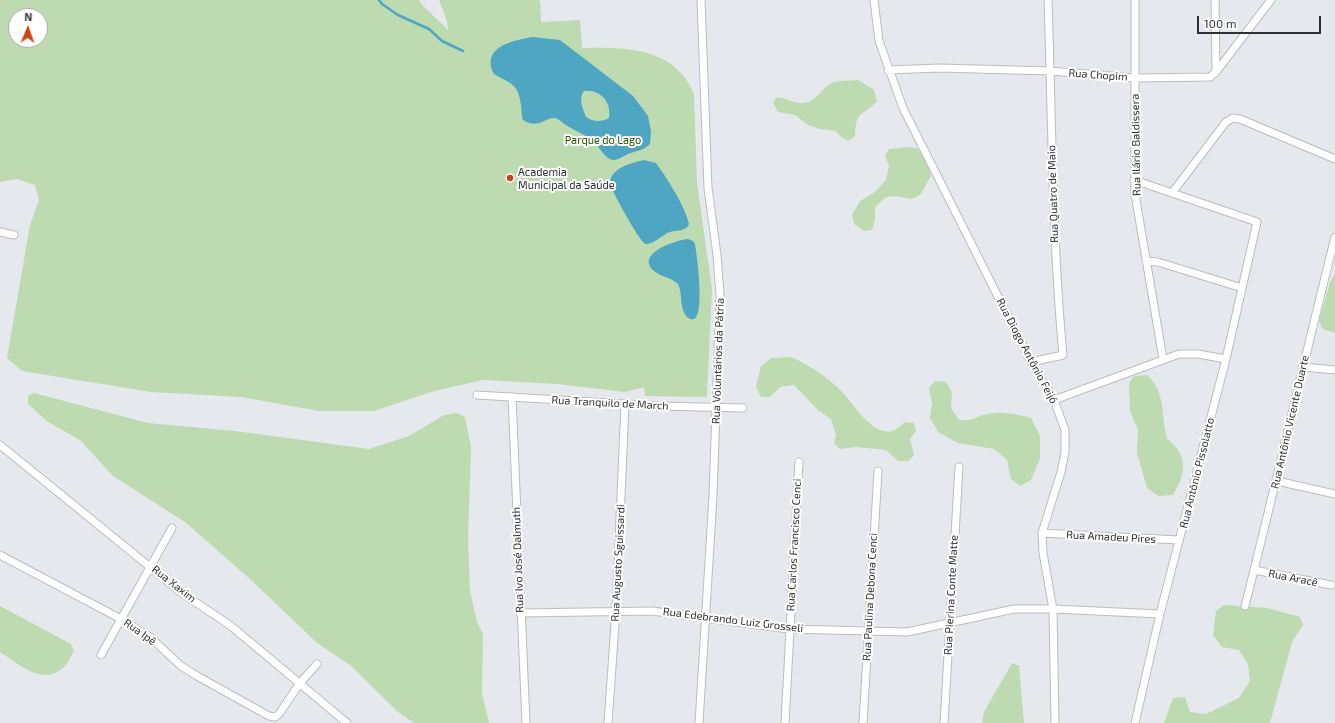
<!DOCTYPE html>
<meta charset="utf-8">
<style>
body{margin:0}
#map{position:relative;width:1335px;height:723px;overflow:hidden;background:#e5e9ee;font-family:"Exo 2",sans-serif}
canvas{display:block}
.north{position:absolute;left:8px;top:8px;width:40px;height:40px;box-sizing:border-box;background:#fff;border:1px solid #abacad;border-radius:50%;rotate:2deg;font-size:11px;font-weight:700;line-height:16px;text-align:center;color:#2e3032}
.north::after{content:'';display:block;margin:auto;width:14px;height:18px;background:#cb4318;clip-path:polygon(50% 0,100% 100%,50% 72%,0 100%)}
.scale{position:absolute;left:1197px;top:16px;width:124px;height:18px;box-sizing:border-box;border:2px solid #2e3032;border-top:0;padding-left:5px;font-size:12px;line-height:14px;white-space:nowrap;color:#2e3032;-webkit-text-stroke:3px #fff;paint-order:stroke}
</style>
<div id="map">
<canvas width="1335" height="723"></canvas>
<div class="north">N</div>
<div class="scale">100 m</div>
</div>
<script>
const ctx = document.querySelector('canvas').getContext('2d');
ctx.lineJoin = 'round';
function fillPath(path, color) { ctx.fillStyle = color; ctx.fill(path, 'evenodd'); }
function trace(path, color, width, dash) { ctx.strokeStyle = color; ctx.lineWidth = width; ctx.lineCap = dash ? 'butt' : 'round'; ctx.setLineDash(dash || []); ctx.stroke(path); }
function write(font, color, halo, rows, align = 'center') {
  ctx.font = font + ' "Exo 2",sans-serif'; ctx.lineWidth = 4; ctx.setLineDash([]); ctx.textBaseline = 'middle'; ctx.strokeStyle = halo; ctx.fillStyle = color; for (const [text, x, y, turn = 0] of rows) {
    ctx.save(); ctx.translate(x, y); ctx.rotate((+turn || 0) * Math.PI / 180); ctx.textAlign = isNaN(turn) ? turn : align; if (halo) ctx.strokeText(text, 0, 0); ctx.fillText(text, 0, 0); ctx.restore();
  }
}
const green = new Path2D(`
 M0,0H419C424,9 440,21 448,30L447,21L439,0H540L541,22L580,20L582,48C625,47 675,47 694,94L697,183L712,289L707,395L706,397L645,396L644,387L625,392L557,384L483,380L434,391L374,411H319L241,397L151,392L22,371L7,358L30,225L39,200L35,185L17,179L0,182ZM16,16H40V40H16Z
 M858,80L874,90L877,101C861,118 856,109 855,136L848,141L841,137L836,131L820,129L808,125L795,115L778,112L773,103L776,98C786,96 793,104 803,103C817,102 821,88 832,83C839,80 850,81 858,80Z
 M907,147L917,148L928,164L931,176L921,194L911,199L897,196L886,197L875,207V219L872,230L864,231L854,224L852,215L860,201L875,192L886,180L889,166L885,156L889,149Z
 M1335,274V333L1323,329L1319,321L1330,282Z
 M792,357C811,367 827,376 842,392C855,405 865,426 884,431C893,434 899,427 905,422L914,423L916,431L910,439L914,455L908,461H898L886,450L856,447L840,449L834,443L836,435L831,419L819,411L794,385L780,387L770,397H761L756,387L761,366L772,358Z
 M1147,375C1166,391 1161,417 1167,439C1189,455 1186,474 1173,495L1158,496L1147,488L1137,453L1138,430L1130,411L1129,383L1134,376Z
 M935,381L946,382L952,392L951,408L959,420C975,421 974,417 987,414C1001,411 1017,414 1031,418L1040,436V459L1031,480L1020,486L1011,479L1007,460L994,449L958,443L938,432L930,418L932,403L929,388Z
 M34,393L148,423L235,431L369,449L409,436L444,415L457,413L465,417L471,447L468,539L470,591L477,622L483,634L482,693L489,723H414L398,712L350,665L317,643L251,580L185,522L113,476L80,440L48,422L28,404V396Z
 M1224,605L1267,608L1300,617L1303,625L1292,642L1270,723H1164L1173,698L1185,697L1190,712L1206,714L1239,698L1250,681L1248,664L1239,650L1222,647L1213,635L1216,611Z
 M0,606L71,644L74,651C71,656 68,663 64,667C43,687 19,664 0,652Z
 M1012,663L1019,666L1024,723H982L984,712Z`);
const water = new Path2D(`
 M533,37L560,40L633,96L648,116L651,131L650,144C644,150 639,150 631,153C626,154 619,160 614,160C605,160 600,147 594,142C587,135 575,131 566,125C562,123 560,119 555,118C545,117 538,130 523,120C521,116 522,110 521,105C518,82 510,84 494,74C480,47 514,40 533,37ZM584,91C600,89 612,102 609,118C602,122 593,122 586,117C583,109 578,99 584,91Z
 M644,160L656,163C667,178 685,206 689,224C687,231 677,230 670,232C663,234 653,245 646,244C640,243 612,191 610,184C610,168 631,163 644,160Z
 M688,239L693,241L695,244C697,256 705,314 694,319C691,320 688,318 686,316C679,306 683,294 678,284C671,277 660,277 653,270C636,253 677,240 688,239Z`);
const stream = new Path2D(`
 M379,0L382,4L398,15L429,29L442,41L463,51`);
const minor = new Path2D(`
 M874,0L879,41L903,108L1031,362L1054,400L1065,430V452L1061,472L1042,533L1043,553L1053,609L1055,723
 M1135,0V194L1163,359
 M1215,0L1216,72
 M888,70L940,68L1050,71L1135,78L1210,77L1216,72L1271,0
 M1134,180L1257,222L1226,359L1160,614L1135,723
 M1172,193L1226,122L1233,118L1240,119L1335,159
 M0,232L14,235
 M1146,261L1158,262L1242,288
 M1031,362L1063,355C1052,237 1052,118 1048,0
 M1302,367L1335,370
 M477,395L659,406L743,408
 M512,397L526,723
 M1054,400L1179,354H1198L1226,359
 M0,445L182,593L231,626L347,723
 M1277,481L1335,494
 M1042,533L1179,540
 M0,555L121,619L150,637L181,666L197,676L269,716L275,717L279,714L300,683L317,664
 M1254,570L1331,585
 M1245,606C1276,484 1304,360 1335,237
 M520,613L652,611L789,629L907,632L1014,609H1053L1160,614
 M101,655L172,528
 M608,723L616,610L625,404
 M699,723L713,496L720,294L717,255L708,188L701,0
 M785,723L799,462
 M863,723L878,471
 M944,723L959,467`);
const markers = [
 [510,178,4,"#cb4318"]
];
const streetNames = [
 ["Rua Chopim",1098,75,4],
 ["Rua Ilário Baldissera",1136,145,-91],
 ["Rua Quatro de Maio",1053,194,-92],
 ["Rua Diogo Antônio Feijó",1027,351,62],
 ["Rua Voluntários da Pátria",718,361,-88],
 ["Rua Tranquilo de March",610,403,3],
 ["Rua Antônio Vicente Duarte",1290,422,-77],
 ["Rua Antônio Pissolatto",1197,473,-76],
 ["Rua Amadeu Pires",1111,537,3],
 ["Rua Carlos Francisco Cenci",794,545,-87],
 ["Rua Ivo José Dalmuth",518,560,-92],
 ["Rua Augusto Sguissardi",618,563,-87],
 ["Rua Aracê",1293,578,11],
 ["Rua Xaxim",174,584,38],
 ["Rua Pierina Conte Matte",951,595,-87],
 ["Rua Paulina Debona Cenci",870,597,-87],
 ["Rua Edebrando Luiz Grosseli",733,620,7],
 ["Rua Ipê",140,632,35]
];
const parkNames = [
 ["Parque do Lago",603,140]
];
const poiNames = [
 ["Academia",518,172],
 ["Municipal da Saúde",518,185]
];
fillPath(green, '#bddab1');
fillPath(water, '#4fa6c2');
trace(stream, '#4fa6c2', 2.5);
trace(minor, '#b9bdc2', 9);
trace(minor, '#fff', 7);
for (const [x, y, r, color] of markers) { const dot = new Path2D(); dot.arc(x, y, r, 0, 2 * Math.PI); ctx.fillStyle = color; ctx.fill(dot); trace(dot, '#fff', 1.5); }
write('11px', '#2e3032', '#fff', streetNames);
write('11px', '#265700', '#fff', parkNames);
write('11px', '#2e3032', '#fff', poiNames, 'left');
</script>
